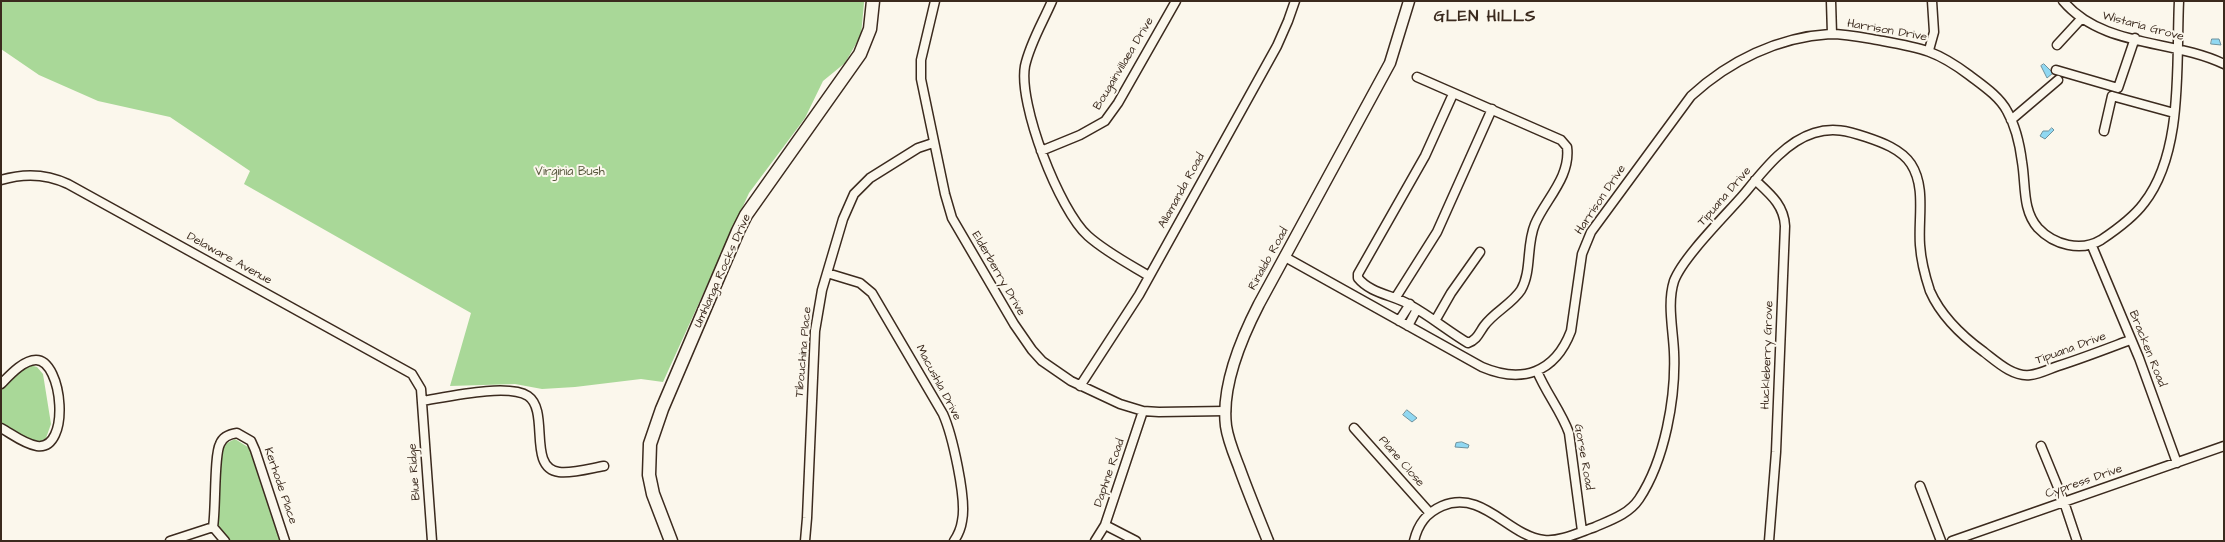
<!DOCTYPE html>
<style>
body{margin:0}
#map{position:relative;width:2225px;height:542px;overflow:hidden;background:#fbf7ec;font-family:"Architects Daughter",sans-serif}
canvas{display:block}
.frame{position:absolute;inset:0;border:2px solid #3b2a1e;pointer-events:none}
</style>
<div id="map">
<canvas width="2225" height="542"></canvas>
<div class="frame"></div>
</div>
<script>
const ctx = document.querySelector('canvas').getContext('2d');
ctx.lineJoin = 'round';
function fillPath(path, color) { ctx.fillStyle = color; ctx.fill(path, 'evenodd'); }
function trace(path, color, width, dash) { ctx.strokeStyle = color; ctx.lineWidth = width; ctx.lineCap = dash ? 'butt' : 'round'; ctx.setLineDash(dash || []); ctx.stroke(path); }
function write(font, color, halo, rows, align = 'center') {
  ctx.font = font + ' "Architects Daughter",sans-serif'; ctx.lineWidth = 4; ctx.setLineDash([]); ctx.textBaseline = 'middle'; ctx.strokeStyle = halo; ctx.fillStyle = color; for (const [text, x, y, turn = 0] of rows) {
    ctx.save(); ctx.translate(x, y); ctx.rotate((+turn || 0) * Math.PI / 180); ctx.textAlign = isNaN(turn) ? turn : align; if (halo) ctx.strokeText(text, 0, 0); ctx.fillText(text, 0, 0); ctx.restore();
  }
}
const green = new Path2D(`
 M1,1H864V3L861,35L845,63L823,81L805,118L749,193L663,382L641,379L575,387L542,389L515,384L450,386L471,313L244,184L250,171L170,117L98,101L39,75L1,49Z
 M30,365L37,367L43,374L51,424L46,438L35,445L1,428V386L19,370Z
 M235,439L251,449L280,541H229L217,526L220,453L227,443Z`);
const water = new Path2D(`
 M2212,39H2219L2221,45L2211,44Z
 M2044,64L2053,73L2047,78L2041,66Z
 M2052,128L2054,130L2045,139L2040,136L2043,131H2048Z
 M1407,410L1417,418L1412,422L1403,415Z
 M1462,442L1469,445L1468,448L1455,447L1456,443Z`);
const minor = new Path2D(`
 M935,1L921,60V79L945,194L952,218L1014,324L1032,350L1042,361L1071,381L1120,404L1143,411L1159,412L1226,411
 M1052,1C1043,22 1030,43 1025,66C1018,104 1059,210 1088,236C1106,252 1129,264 1149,276
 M1831,1L1832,34
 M2063,1C2103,48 2172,39 2224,64
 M2057,45L2081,19
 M1929,50L1934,32L1932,1
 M2056,70L2118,88L2135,38
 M1417,77L1561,140L1567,147C1571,177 1545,200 1535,224C1526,245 1532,271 1521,290C1512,304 1494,312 1484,326C1479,333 1477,340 1468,343C1448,331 1430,316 1410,305C1394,295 1371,294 1358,278V274L1425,156L1453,94
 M2011,120L2058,80
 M2104,131L2112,96L2174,113
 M1041,151L1080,135L1105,121L1118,103L1176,1
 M1,180C24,173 47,174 68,184L412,374L421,389L432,541
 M1755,180C1770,194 1784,205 1785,226L1776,452L1769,541
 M2092,246L2139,358L2177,463
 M1285,257L1482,367C1522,384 1555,373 1571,331L1582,254L1591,232L1691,96C1729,61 1778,37 1830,34C1848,34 1865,38 1883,41C1922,48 1937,51 1969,75C1982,85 1999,96 2007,111C2015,125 2020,146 2022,162C2026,185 2022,210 2038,228C2054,245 2081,252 2101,240C2116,230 2133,218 2144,203C2184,152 2176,63 2179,1
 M827,273L860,283L872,293L943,414C952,434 967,499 962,521C961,528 958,535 954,541
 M1396,297L1437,232L1492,109
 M1399,321L1410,304
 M1435,321L1451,293L1480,252
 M1408,326L1417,309
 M1537,371C1546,393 1561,411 1569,433L1582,531
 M1,384C9,376 23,360 36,360C63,360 71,451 37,446C24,444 12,434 1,428
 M1080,386L1139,295L1277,46L1288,21L1295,1
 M422,401C447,397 508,383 528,396C550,411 527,468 559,472C571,474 592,468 604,466
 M1354,428L1429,512
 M2041,446L2064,502L2077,541
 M1920,486L1941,541
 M1105,525L1136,541
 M213,527C216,509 214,455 220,444C223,436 230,434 237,433L251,441L255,450L285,541
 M213,527L225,541
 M170,541L213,527
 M805,541L807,518L815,331L822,290L843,219L854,194L870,178L918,148L933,143
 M1095,541L1105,525L1143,411
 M1414,541C1418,524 1426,513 1442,506C1483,489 1508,536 1544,540C1560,542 1580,532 1595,527C1611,520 1629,514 1639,499C1665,460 1676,397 1674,352C1673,329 1667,303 1674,281C1683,257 1726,215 1744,194C1763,171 1785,142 1814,133C1833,127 1848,131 1866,137C1881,142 1901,149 1911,164C1926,187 1918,218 1920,245C1921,260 1925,276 1930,291C1941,316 1962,336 1984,352C1997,362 2013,377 2030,375C2040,374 2049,369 2058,366C2083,358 2106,349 2130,340
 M1952,541L2224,446`);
const tertiary = new Path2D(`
 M1268,541C1258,516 1248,492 1239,467C1234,454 1228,440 1226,426C1221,386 1241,339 1259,304L1390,63L1409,1`);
const secondary = new Path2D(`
 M671,541L653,494L649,475L650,444L662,409L738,231L746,215L860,54L870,29L873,1`);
const streetNames = [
 ["Wistaria Grove",2143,27,15],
 ["Harrison Drive",1887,31,10],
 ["Bougainvillaea Drive",1124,64,-59],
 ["Allamanda Road",1182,191,-61],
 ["Tipuana Drive",1725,197,-49],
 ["Harrison Drive",1601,200,-56],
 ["Delaware Avenue",229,259,29],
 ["Rinaldo Road",1269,259,-61],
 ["Umhlanga Rocks Drive",723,271,-66],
 ["Elderberry Drive",998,274,60],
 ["Tipuana Drive",2071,349,-20],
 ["Bracken Road",2147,349,68],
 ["Tibouchina Place",804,352,-85],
 ["Huckleberry Grove",1768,355,-88],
 ["Macushla Drive",938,383,62],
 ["Gorse Road",1583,457,80],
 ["Plane Close",1401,462,49],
 ["Blue Ridge",415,472,-94],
 ["Daphne Road",1110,473,-71],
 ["Cypress Drive",2084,482,-19],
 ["Kerhode Place",280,486,71]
];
const parkNames = [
 ["Virginia Bush",570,172]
];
const districtNames = [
 ["GLEN HILLS",1485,18]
];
fillPath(green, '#a9d898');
fillPath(water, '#90d8f2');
trace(water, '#6e929d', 1);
trace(minor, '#3b2a1e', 11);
trace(tertiary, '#3b2a1e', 13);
trace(secondary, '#3b2a1e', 15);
trace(minor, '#fbf7ec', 8);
trace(tertiary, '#fbf7ec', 10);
trace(secondary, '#fbf7ec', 12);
write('12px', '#3b2a1e', '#fbf7ec', streetNames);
write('12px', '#56563c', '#fbf7ec', parkNames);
ctx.letterSpacing = '1px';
write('bold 16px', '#3b2a1e', '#fbf7ec', districtNames);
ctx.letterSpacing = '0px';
</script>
